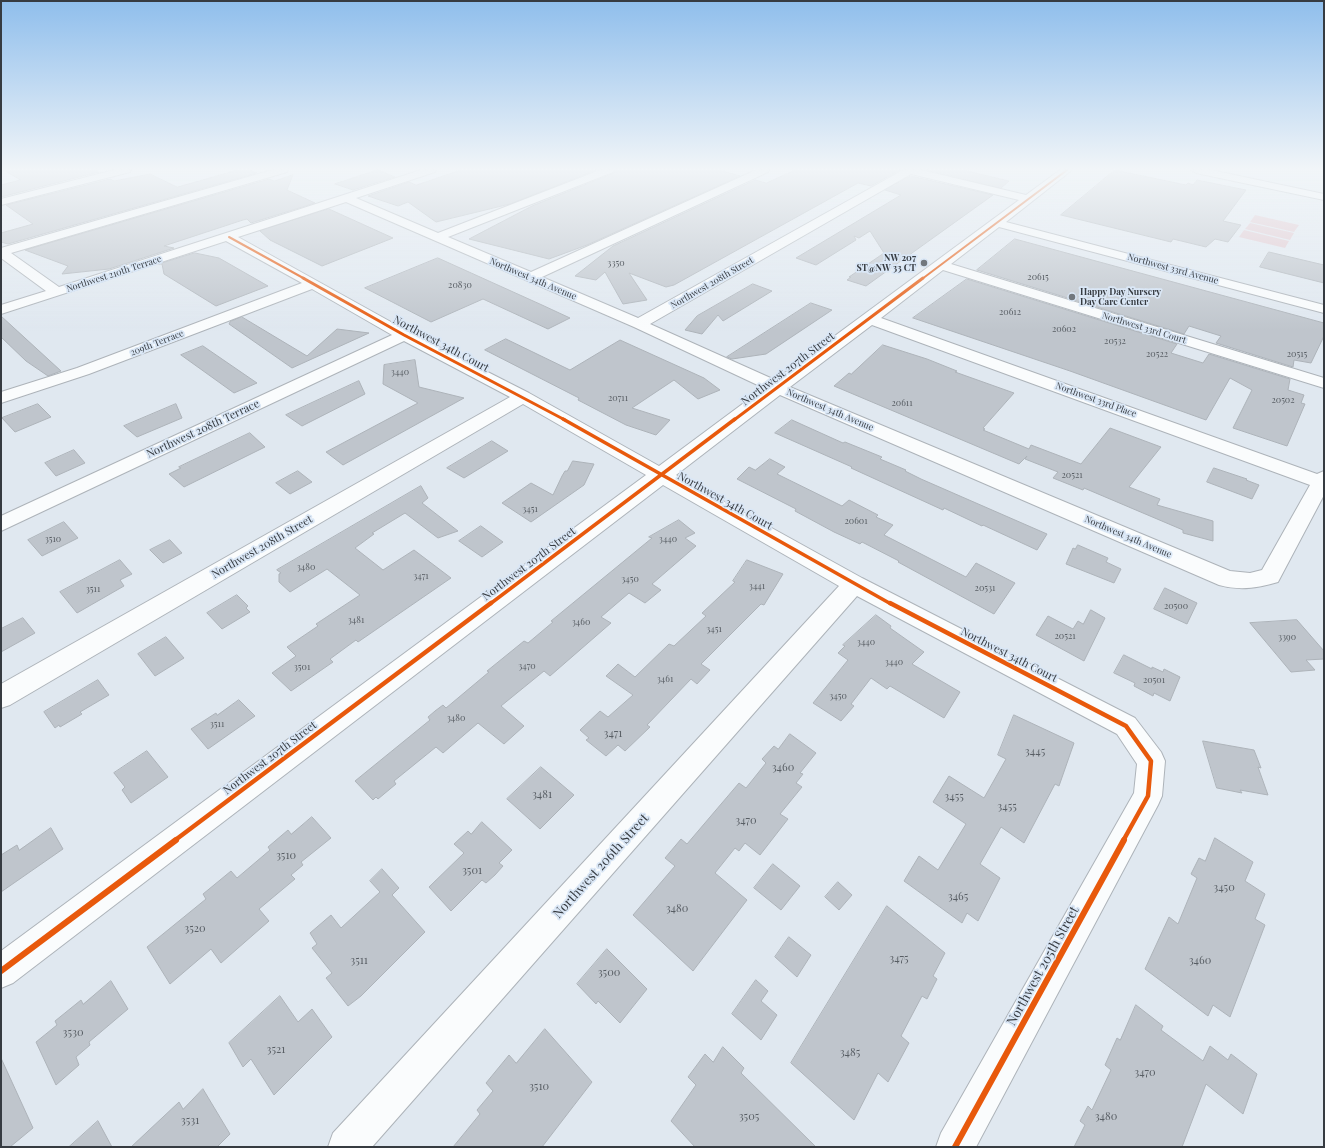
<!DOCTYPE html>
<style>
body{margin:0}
#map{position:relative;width:1325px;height:1148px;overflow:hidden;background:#e0e8f0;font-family:"Playfair Display",serif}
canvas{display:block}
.frame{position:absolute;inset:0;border:2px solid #363b41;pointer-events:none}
</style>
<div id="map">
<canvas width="1325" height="1148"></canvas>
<div class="frame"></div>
</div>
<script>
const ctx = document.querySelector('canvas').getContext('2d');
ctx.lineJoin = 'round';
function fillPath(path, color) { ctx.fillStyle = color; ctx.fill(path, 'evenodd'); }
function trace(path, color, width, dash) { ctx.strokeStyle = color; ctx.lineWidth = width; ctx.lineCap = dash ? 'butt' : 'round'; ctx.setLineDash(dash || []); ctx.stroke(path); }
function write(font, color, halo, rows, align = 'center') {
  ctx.font = font + ' "Playfair Display",serif'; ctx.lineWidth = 3.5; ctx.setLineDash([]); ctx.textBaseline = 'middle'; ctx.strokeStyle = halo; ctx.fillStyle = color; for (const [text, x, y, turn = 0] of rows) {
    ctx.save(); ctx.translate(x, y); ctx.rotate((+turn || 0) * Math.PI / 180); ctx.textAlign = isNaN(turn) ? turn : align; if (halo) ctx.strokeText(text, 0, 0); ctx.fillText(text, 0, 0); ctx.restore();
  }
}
const green = new Path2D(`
 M1255,215L1299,225L1294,232L1250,222Z
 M1250,223L1294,233L1290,240L1245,229Z
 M1244,230L1289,241L1285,248L1239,237Z`);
const building = new Path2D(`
 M4,170H94L99,172L1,197V185L20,180Z
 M238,170H250L257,173L8,244L1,242V233L33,224L6,205L110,179L114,181L150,174L177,187Z
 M378,170L395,177L353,190L335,184Z
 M461,170H596L510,204L436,222L408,202L398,206L368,196L409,182L416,185Z
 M615,170H720L740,176L587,245L549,259L469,239L532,206L614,173Z
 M795,170H900L871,186L858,183L674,285L666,287L629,273L647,300L623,304L605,272L596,280L575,276L613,246L755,180L766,183Z
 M927,170H963L1009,181L1001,188Z
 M1115,170L1186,185L1188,183L1193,185L1197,180L1246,190L1223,221L1241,225L1228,242L1215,239L1206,247L1173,239L1171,242L1061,215Z
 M293,175L287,190L315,203L251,223L247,219L243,220L164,246L174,248L109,269L62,274L68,266L25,250L269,179L274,181Z
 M911,176L993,195L866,286L847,280L851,277H849L884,253L870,231L859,238L854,236L856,240L816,265L796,258L901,195L885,190Z
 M329,209L393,238L322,266L270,240L260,231Z
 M1015,239L1324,323V336L1311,363L1294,360L1293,367L1216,343L1221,336L1189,326L1184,334L977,270Z
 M1269,252L1324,265V283L1260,267Z
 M195,253L219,258L268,286L216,306L164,274L162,264H159Z
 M438,258L542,305L570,318L548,329L483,299L431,322L365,288Z
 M967,279L1177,344L1171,353L1203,363L1209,354L1290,379L1288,390L1304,395L1301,403L1305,404L1287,446L1233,428L1252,390L1230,378L1206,420L1070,371L913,318Z
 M753,284L772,291L723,321L718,315L702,334L685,330L697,316Z
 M811,303L832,310L766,354L732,359L727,357Z
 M1,316L61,371L48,376L26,361L1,337Z
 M242,317L307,356L337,329L369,333L292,368L229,324L230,322Z
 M506,339L570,370L620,340L704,378L720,390L698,399L674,380L632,408L670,420L656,435L626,425L578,400L579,398L485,350Z
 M883,345L927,359L957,371L955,372L1014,393L983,428L985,429L983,430L1029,449L1031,445L1081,464L1110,428L1161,447L1129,487L1160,499L1157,505L1213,521V541L1183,533V530L1084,488L1083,490L1053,478L1058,472L1025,459L1027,456L1019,464L834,386L849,373L851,374Z
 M203,346L257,383L234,393L181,355Z
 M415,360L419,387L464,398L343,465L326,452L418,403L383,384L384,365Z
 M359,381L365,394L302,426L286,415Z
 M38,404L51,417L15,432L2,418Z
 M176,404L182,418L137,437L124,426Z
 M792,420L843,443L845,442L882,457L880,459L906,470L905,471L921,479L1047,534L1037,550L983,525L982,526L944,508L943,510L851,468L852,467L775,433Z
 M250,433L265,447L184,487L169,474L181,468L179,467Z
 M492,441L508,451L464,478L447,468Z
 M74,450L85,463L56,476L45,463Z
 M770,459L785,467L777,474L842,506L849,500L878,515L876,517L893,525L884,535L966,577L976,563L1015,583L994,614L898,562L899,561L862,542L860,544L834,532L795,511L796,509L737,479L749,467L755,470Z
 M573,461L594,464L584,485L531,522L502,503L531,483L553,495L562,476L565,471H567Z
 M1214,468L1247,479L1246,480L1259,485L1252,499L1207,482Z
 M298,471L312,482L290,494L276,483Z
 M421,486L428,498L422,503L458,531L438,538L405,513L372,533L374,534L355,548L383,570L414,550L451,578L358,642L356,640L330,659L333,662L291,691L272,673L296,656L287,647L318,626L316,624L360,595L327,569L290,592L279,582V574L281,573L277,570Z
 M679,520L695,533L685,538L696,546L652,584L661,590L645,603L629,593L601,617L611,623L550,676L544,671L501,706L524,726L504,744L478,723L443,753L436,747L394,781L396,784L378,799L376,797L373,800L355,781L430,720L428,717L435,711L443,705L446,708L489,672L487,671L524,641L528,643L553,622L551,621L652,538L649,537Z
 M64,522L78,538L42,556L28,540Z
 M481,526L503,542L482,557L459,541Z
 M170,540L182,553L163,563L150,550Z
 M1078,545L1108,558L1106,562L1121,569L1114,583L1066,564L1073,548L1075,549Z
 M120,560L132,574L120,580L124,586L77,613L60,592Z
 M747,560L783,574L764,605L761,604L701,664L710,670L697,684L691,679L647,725L650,727L625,751L618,745L606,756L586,740L589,738L580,730L600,711L608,717L633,695L606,676L618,664L635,677L669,644L674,646L706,616L702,613L735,582L733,581Z
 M1165,588L1197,603L1187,624L1154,609Z
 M237,595L248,606L246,608L250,612L222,629L207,613Z
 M1091,610L1105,618L1084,661L1036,635L1048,616L1073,629L1078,621L1083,624Z
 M876,615L891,626L890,628L924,652L912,664L960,692L944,718L890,686L887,689L871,678L851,704L854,706L841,721L813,703L848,660L838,653L845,646L843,645Z
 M23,618L35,633L1,652V629Z
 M1297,620L1324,651V659L1306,660L1315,670L1291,672L1250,623Z
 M166,637L184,658L155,676L138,654Z
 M1124,655L1152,669V667L1163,672L1164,669L1180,677L1170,701L1154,693L1153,696L1134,686L1135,683L1114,673Z
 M98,680L109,695L80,712L82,714L60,727L59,725L55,728L44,712Z
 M239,700L255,716L208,749L191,729L216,713L217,715Z
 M1014,715L1074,743L1059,786L1055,784L1024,843L1001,827L980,864L1000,878L978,921L967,913L962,923L904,881L919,856L938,870L966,824L933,802L949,776L984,798L1006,759L998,755Z
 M790,734L816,753L800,773L803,774L796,783L802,787L780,814L788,819L760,855L745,843L739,851L735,848L715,873L747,900L693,971L633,915L675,866L665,858L681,839L687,844L739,783L746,788L766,763L762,759L774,746L778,749Z
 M1203,741L1254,750L1261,768L1258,767L1268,795L1240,790L1242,793L1217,788Z
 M147,751L168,777L131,803L122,790L125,787L114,773Z
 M541,767L574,795L540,829L507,799Z
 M312,817L331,838L301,862L303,865L291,875L295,879L259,909L269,921L221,963L211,949L170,984L147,947L206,899L203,894L231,871L237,878L270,850L268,847L288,830L291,834Z
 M482,822L512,850L499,863L503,866L495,875L486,883L482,880L451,911L429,887L464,853L454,844L468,831L471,834Z
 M51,828L63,849L1,892V855L17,845L19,850Z
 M1215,838L1253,862L1245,881L1265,894L1255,919L1265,925L1230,1017L1213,1005L1208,1016L1145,969L1169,917L1178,924L1197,878L1191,874L1199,858L1205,861Z
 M773,864L800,886L781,910L754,888Z
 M382,869L399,888L392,895L425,932L361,996L348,1006L326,978L332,973L312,948L317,944L310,933L331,915L341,928L380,892L370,881Z
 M838,882L852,895L839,910L825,897Z
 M887,906L945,953L933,976L937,979L927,999L922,996L901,1036L909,1043L888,1082L878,1073L854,1120L791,1063Z
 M789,937L811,955L797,977L775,957Z
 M607,949L647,989L620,1023L598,1001L596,1004L577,984Z
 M756,980L768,991L761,1001L777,1015L761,1040L732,1014Z
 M111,981L128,1009L89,1042L90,1045L76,1057L79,1065L56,1085L36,1042L57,1025L55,1021L81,1000L83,1004Z
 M280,996L298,1022L312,1009L332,1037L274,1095L251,1059L243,1067L229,1043Z
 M1136,1005L1163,1026L1161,1030L1203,1061L1210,1046L1228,1060L1231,1054L1257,1074L1243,1114L1206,1084L1182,1147H1074L1085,1125L1080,1121L1088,1106L1092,1110L1111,1070L1105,1065L1117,1038L1120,1040Z
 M545,1029L592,1082L542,1147H453L480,1114L477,1110L493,1091L486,1083L509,1055L516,1063Z
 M723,1047L744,1068L741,1073L816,1147H695L671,1121L696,1085L688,1077L705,1054L713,1062Z
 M1,1058L33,1128L10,1147H1Z
 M203,1089L230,1134L217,1147H131L179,1102L183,1109Z
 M98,1121L112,1147H69Z`);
const minor = new Path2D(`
 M114,170H131L130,172L1,205V199Z
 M272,170H288L287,172L11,253L59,287L421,170H436L435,172L356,198L438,233L600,170H614L613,172L448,237L531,272L756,170H769L768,172L542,277L638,318L903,170H921L1026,195L1060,170H1072L1006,222L1324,305V313L999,227L951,264L1324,378V388L943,270L881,318L1317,474L1324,471V495L1278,582C1258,588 1240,591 1219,585L780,395L676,475L862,578L1135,718L1161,752L1165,761L1162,796L1158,805L976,1147H936L941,1133L1134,793L1137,764L1117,734L857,596L372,1147H328L333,1133L839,586L663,485L13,983L1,988V951L646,475L523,404L10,705L1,708V684L510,397L404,341L1,531V516L392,335L312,289L89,374L1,403V392L77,368L302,283L226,241L1,314V305L46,291L1,258V248ZM911,174L1019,200L775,380L650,324ZM346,202L634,327L764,388L659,466L529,393L409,332L238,237ZM872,325L1310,485L1262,570L1250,573L1230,571L790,387Z
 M1191,170H1211L1324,194V200L1196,173Z`);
const cyclewayFar4 = new Path2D(`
 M229,237L305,279
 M922,279L1067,170`);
const cyclewayFar3 = new Path2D(`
 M303,278L404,335L565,420
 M734,420L923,278`);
const cyclewayFar2 = new Path2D(`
 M563,419L891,604
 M490,604L735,419`);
const cyclewayFar1 = new Path2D(`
 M890,603L1126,726L1151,761L1148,796L1123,841
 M174,841L491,603`);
const cycleway = new Path2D(`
 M1,971L176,840
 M955,1147L1124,840`);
const markers = [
 [924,263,4,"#72787e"],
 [1072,297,4,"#72787e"]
];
const farPoinames = [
 ["NW 207",916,258],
 ["ST@NW 33 CT",916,268],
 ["Happy Day Nursery",1080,292,"left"],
 ["Day Care Center",1080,302,"left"]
];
const numberNames = [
 ["3350",616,263],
 ["20615",1038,277],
 ["20830",460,285],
 ["20612",1010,312],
 ["20602",1064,329],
 ["20532",1115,341],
 ["20522",1157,354],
 ["20515",1297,354],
 ["3440",400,372],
 ["20711",618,398],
 ["20502",1283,400],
 ["20611",902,403],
 ["20521",1072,475],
 ["3451",530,509],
 ["20601",856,521],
 ["3510",53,539],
 ["3440",668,539],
 ["3480",306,567],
 ["3471",421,576],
 ["3450",630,579],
 ["3441",757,586],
 ["20531",985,588],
 ["3511",93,589],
 ["20500",1176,606],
 ["3481",356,620],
 ["3460",581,622],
 ["3451",714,629],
 ["20521",1065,636],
 ["3390",1287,637],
 ["3440",866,642],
 ["3440",894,662],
 ["3470",527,666],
 ["3501",302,667],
 ["3461",665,679],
 ["20501",1154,680],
 ["3450",838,696],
 ["3480",456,718],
 ["3511",217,724]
];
const farStreetnames = [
 ["Northwest 33rd Avenue",1173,269,15],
 ["Northwest 210th Terrace",114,274,-18],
 ["Northwest 34th Avenue",533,279,23],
 ["Northwest 208th Street",712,283,-30],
 ["Northwest 33rd Court",1144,328,17],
 ["209th Terrace",157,343,-21],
 ["Northwest 33rd Place",1096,400,20],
 ["Northwest 34th Avenue",830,410,23],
 ["Northwest 34th Avenue",1128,537,23]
];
const streetNames = [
 ["Northwest 34th Court",441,344,28],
 ["Northwest 207th Street",788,369,-37],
 ["Northwest 208th Terrace",203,429,-25],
 ["Northwest 34th Court",725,501,29],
 ["Northwest 208th Street",262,547,-30],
 ["Northwest 207th Street",529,564,-37],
 ["Northwest 34th Court",1009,655,27],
 ["Northwest 207th Street",270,758,-37]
];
const nearNumbernames = [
 ["3471",613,734],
 ["3445",1035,752],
 ["3460",783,768],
 ["3481",542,795],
 ["3455",954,797],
 ["3455",1007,807],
 ["3470",746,821],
 ["3510",286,856],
 ["3501",472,871],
 ["3450",1224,888],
 ["3465",958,897],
 ["3480",677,909],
 ["3520",195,929],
 ["3475",899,959],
 ["3511",359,961],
 ["3460",1200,961],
 ["3500",609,973],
 ["3530",73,1033],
 ["3521",276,1050],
 ["3485",850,1053],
 ["3470",1145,1073],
 ["3510",539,1087],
 ["3505",749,1117],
 ["3480",1106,1117],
 ["3531",190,1121]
];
const nearStreetnames = [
 ["Northwest 206th Street",601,866,-48],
 ["Northwest 205th Street",1043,966,-61]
];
fillPath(green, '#e1c6cd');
fillPath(building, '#bfc5cc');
trace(building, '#adb3b9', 1);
trace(minor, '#adb3b9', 2);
fillPath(minor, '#fafcfd');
trace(cyclewayFar4, '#e8590c', 2);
trace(cyclewayFar3, '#e8590c', 3);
trace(cyclewayFar2, '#e8590c', 3.5);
trace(cyclewayFar1, '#e8590c', 4.5);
trace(cycleway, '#e8590c', 6);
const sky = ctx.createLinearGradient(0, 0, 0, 331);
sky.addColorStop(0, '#8fbeec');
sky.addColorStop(0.51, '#f1f5f8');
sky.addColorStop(1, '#f1f5f800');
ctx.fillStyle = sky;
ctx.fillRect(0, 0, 1325, 331);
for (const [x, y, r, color] of markers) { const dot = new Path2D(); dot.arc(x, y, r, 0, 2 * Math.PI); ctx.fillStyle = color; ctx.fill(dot); trace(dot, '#dae7f6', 1.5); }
write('bold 9px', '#363b41', '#dae7f6', farPoinames, 'right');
write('9px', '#585e64', null, numberNames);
write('9px', '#363b41', '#dae7f6', farStreetnames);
write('11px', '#363b41', '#dae7f6', streetNames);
write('11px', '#585e64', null, nearNumbernames);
write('13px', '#363b41', '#dae7f6', nearStreetnames);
</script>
